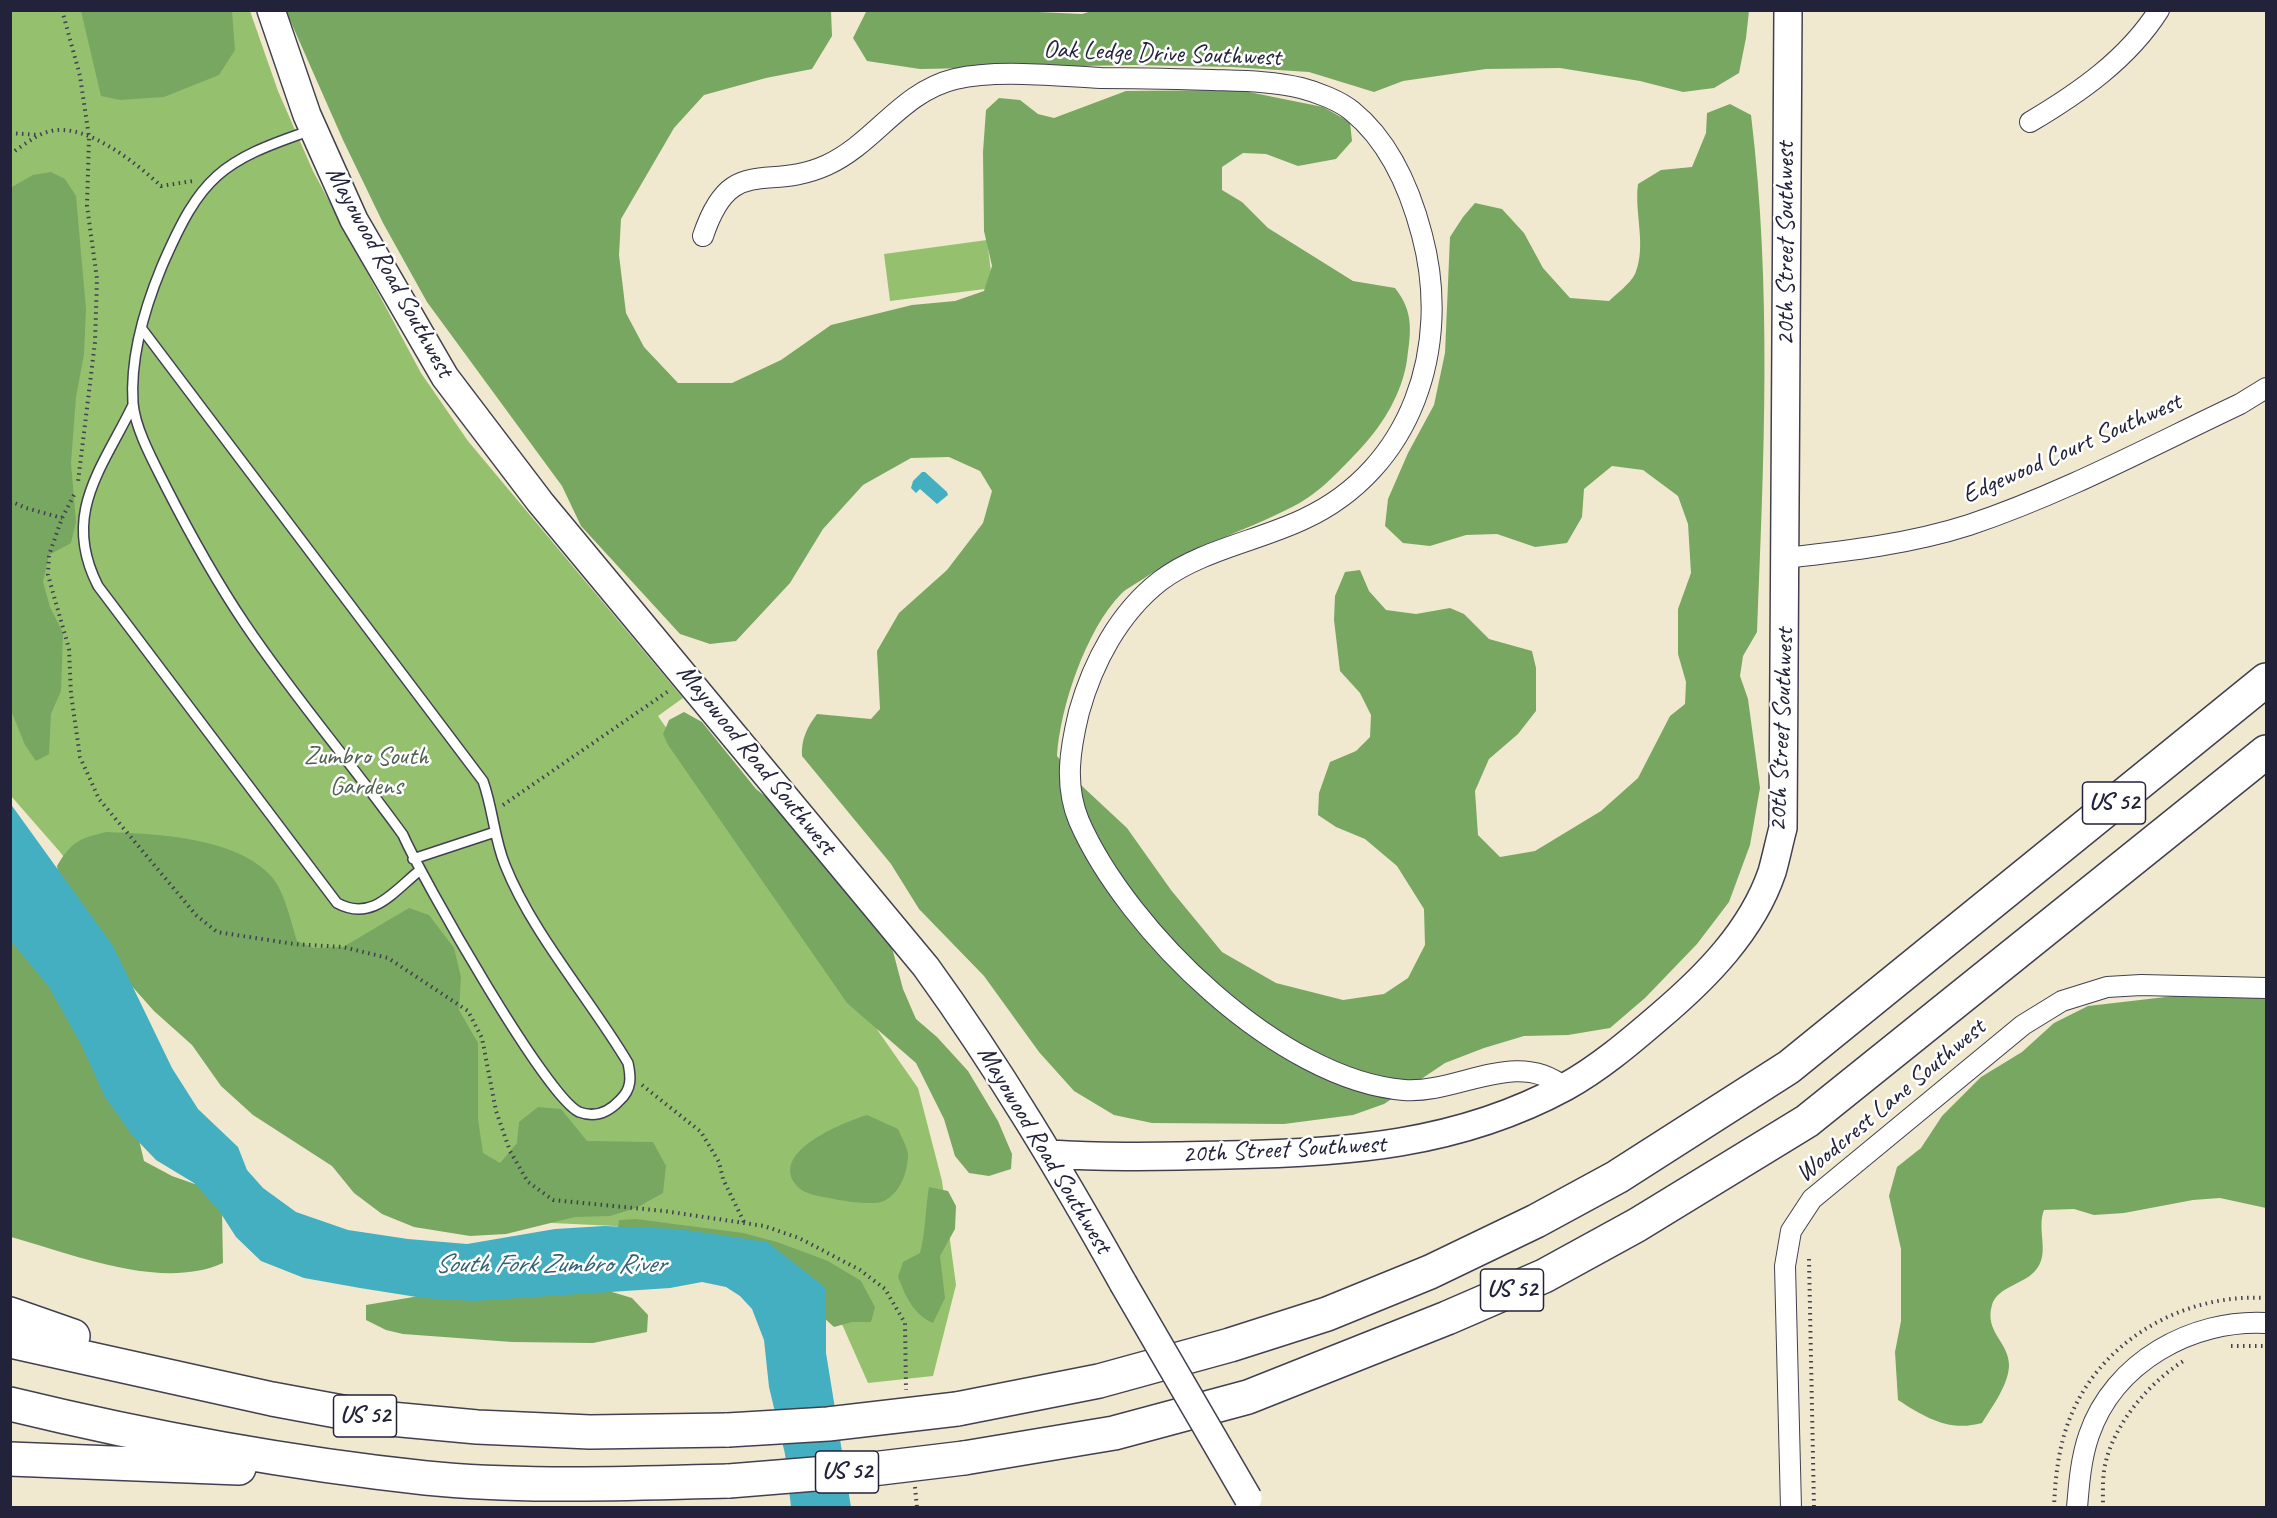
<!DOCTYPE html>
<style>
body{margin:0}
#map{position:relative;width:2277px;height:1518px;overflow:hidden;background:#f1e9cf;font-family:Caveat,sans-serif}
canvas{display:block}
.frame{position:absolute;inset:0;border:12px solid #22223b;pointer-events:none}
</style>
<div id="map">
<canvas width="2277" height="1518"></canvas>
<div class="frame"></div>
</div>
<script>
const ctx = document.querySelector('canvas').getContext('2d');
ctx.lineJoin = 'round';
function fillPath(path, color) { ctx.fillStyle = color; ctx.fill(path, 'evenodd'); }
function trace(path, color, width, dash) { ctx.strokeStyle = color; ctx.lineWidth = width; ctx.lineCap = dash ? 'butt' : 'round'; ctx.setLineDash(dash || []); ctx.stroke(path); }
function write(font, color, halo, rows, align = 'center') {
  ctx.font = font + ' Caveat,sans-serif'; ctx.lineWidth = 5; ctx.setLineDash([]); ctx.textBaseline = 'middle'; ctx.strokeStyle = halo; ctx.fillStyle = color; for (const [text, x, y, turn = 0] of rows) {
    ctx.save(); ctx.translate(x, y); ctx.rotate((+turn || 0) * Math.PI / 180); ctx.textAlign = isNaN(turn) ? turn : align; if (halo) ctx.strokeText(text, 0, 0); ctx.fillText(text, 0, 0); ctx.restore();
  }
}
const green = new Path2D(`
 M10,11H250L278,91L313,171L421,373L468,441L683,698L658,716L918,1088L942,1181L956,1285L933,1376L868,1383L826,1288L679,1229L488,1220L113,923L60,852L11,796Z
 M987,240L993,288L890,301L884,254Z`);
const forest = new Path2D(`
 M867,10H994L1082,14L1095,10L1749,11L1746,38L1739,73L1714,88L1683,92L1640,81L1560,68L1486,69L1403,81L1374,92L1309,72L1232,67L1135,65L920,69L867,61L853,38Z
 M81,11H232L235,50L219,75L164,97L120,100L101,96Z
 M286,11H831L832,36L812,69L766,78L704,95L674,128L621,219L619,255L626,313L644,347L678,383H732L781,360L831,325L912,305L955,301L984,291L992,266L984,231L983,152L986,110L999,98L1020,100L1038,114L1054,118L1126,91L1239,90L1323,107L1350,122L1352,141L1336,159L1298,166L1266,154L1243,153L1222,167V190L1242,202L1268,228L1353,281L1395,288C1414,312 1411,331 1407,360C1402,393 1384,423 1362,447C1342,468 1320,493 1294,506C1244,532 1190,547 1143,579C1136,584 1127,588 1121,594C1086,630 1060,707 1057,756L1083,787L1127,828L1171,890L1222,952L1276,983L1343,1000L1384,994L1408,978L1425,945L1424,909L1397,866L1365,839L1336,827L1318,815L1319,793L1330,762L1356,751L1370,737L1371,715L1360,693L1340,671L1334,620L1335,596L1345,572L1360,570L1369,591L1386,610L1416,614L1450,608L1464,614L1489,639L1532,651L1536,668V711L1518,734L1489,759L1475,791L1478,835L1500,857L1535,851L1601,811L1638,778L1670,716L1685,704L1686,682L1678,654V609L1691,573L1688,524L1678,496L1643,470L1612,466L1584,489L1582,517L1567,543L1535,547L1497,534L1466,535L1430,546L1403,543L1385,526L1388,499L1408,453L1434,405L1445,353L1450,237L1463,217L1475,203L1502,209L1524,233L1543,268L1570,298L1609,301C1616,294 1630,284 1635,274C1647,246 1634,213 1638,184L1661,170L1692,167L1706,133L1707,113L1730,104L1751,115C1772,287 1764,460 1757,632L1743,656L1740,676L1748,699L1760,788L1750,845L1729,902L1697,944L1645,998L1610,1028L1568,1035L1524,1036L1484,1048L1445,1063L1384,1104L1353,1115L1284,1124L1152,1123L1114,1115L1074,1091L1039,1052L984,976L919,909L891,864L802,756C801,740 807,727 817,714L871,719L880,709L877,651L899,613L947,570L983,523L992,491L980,471L949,457L911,458L863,485L823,529L790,583L736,641L710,644L680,634L581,526L562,486L427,302L383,223L343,140Z
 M51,172L65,179L76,196L86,309L84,354L76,397L71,463L76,522L71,543L49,555L43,582L50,607L63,633L61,691L51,714L49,754L36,761L25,745L10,708V188L33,175Z
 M684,712L702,722L756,789L785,812L890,940L903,989L916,1019L937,1037L968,1071L998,1121L1012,1154L1011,1169L989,1176L969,1173L955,1156L944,1119L916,1063L847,1003L668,745L663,734L669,720Z
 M107,832C157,834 237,837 272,877C285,893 291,922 297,941L314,948L343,947L409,908L429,915L454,948L461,977L459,1010L478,1043V1119L483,1153L500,1163L517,1143L519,1122L538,1107L561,1109L587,1141L653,1142L666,1166L663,1193L636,1208L610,1216L575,1217L506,1234L470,1236L414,1227L382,1214L354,1193L332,1166L253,1115L221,1086L192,1045L154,1011L113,965L61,894L57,866C72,841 80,838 107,832Z
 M10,910L135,1123L144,1161L172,1176L206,1188L222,1211L223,1263C161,1291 73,1254 11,1237Z
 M2183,995L2266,996V1208L2220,1198L2193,1200L2124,1213L2094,1215L2074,1209L2044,1210C2036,1230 2051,1254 2035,1271C2024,1284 1997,1287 1992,1305C1984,1332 2009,1342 2009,1365C2009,1384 1992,1407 1982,1423C1949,1432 1926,1418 1898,1400L1895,1352L1901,1321V1249L1889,1196L1897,1167L1921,1148L1942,1116L1981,1077L2022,1052L2054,1023L2088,1006Z
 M867,1115L898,1129C901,1136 907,1147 908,1154C908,1172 900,1193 884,1201C872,1206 842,1201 829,1198C818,1196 803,1194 796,1185C769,1151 845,1122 867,1115Z
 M929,1187L948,1191L956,1206L955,1229L940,1256L945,1298L933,1323C913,1314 906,1297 898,1277L903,1262L920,1253C926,1231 925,1209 929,1187Z
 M636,1219L743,1233L777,1242L828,1261L861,1281L875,1307L871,1322H852L834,1327L811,1306L617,1233L619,1220Z
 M592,1286L632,1298L648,1315L647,1332L593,1343L512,1342L403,1334L386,1330L366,1320V1305L449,1291Z`);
const water = new Path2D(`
 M922,472H925L947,492L948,495L937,504L920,489L916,493L911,488L913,481Z
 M10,803L113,946L172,1068L198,1109L238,1147L247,1170L263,1188L296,1212L348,1230L408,1239L467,1244L555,1229L604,1226L679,1229L767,1242L826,1288V1353L851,1507H791L785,1454L769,1387L764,1340L752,1309L740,1296L726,1287L702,1282L670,1288L475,1301L423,1298L360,1288L304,1278L261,1261L236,1237L218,1209L194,1183L156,1160L132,1135L105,1097L82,1046L49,987L11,941Z`);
const path = new Path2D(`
 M62,10L80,76L89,137L87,206L97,279L95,342L78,482
 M10,133L38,135
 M10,154C23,146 36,134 51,131C87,123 136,163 161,186L193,181
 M74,495L62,518L49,555L48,575L69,649L71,694L80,757L99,799L196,915L217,932L294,944L343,947L388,958L468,1011L482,1038L496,1111L510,1151L528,1182L553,1200L664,1211L764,1226L799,1238L860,1270L885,1289L905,1323L906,1390
 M10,501L26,508L62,518
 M503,805L670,690
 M642,1085L701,1132L719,1162L723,1179L744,1222
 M1809,1259L1814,1508
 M2231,1346H2266
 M915,1487L917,1508
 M2054,1508C2055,1480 2058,1452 2067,1426C2095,1343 2182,1293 2266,1298
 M2103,1508C2103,1493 2102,1475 2106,1461C2116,1421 2151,1381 2185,1360`);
const lane = new Path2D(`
 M142,329L483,781C493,809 494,838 505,865C532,933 590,999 628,1063C631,1077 632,1089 620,1100C609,1112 595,1118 579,1112C546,1097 422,878 403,835C352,764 294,697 245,624C216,581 190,534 166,487C154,463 135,429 133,403C130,357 145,307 162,266C201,176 220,161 312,130
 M133,405C102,469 61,514 98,586L337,903C372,922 393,892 419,871
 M413,859L495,832`);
const street = new Path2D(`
 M2030,122C2079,93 2128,59 2159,10
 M703,236C731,152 766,193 827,165C875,143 901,92 955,79C998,69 1056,76 1101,78C1138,78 1175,79 1212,80C1242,81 1273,81 1301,88C1317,92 1340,101 1352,111C1390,142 1410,189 1422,235C1452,347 1412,469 1304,519C1258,541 1201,550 1160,581C1119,613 1093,662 1079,712C1070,749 1064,785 1079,821C1127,931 1280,1080 1404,1090C1458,1094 1516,1048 1564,1087
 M1785,558C1847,551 1910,544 1969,525C2062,494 2151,446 2240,404L2266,388
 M1791,1508L1785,1266L1791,1231L1812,1199L2023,1025L2062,1001L2107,987L2141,985L2266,988
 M2077,1508C2079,1483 2081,1458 2089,1435C2114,1362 2192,1319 2266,1323`);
const secondary = new Path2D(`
 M271,10L307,115L354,220L445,377L540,502L926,967C999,1068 1062,1174 1123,1283
 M1050,1154C1109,1158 1168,1156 1227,1155C1345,1153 1458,1145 1565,1087C1598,1069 1630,1042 1659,1017C1705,978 1752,931 1772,872C1776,858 1779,843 1783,828L1788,10`);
const highway = new Path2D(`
 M10,1314L73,1336
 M10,1341L272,1399L369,1417L477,1427L590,1432L728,1430
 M10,1404C146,1437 286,1463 426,1478C526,1488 628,1483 729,1481
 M957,1409L1099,1381L1230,1345L1327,1314L1430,1272L1536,1221L1617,1177L1789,1067L2266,680
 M964,1458L1114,1433L1248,1397L1447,1318L1544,1276L1637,1225L1807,1121L2266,752
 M10,1459L239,1468`);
const secondaryBridge = new Path2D(`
 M1123,1283L1248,1498`);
const highwayBridge = new Path2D(`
 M728,1430L828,1424L957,1409
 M729,1481L864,1470L964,1458`);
const shields = [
 [2114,803,63],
 [1512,1290,63],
 [365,1416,63],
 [847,1472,63]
];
const shieldNames = [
 ["US 52",2114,803],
 ["US 52",1512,1290],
 ["US 52",365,1416],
 ["US 52",847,1472]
];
const streetNames = [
 ["Oak Ledge Drive Southwest",1162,54,2],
 ["20th Street Southwest",1786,244,-90],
 ["Mayowood Road Southwest",389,272,61],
 ["Edgewood Court Southwest",2072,449,-24],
 ["20th Street Southwest",1782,730,-88],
 ["Mayowood Road Southwest",756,760,51],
 ["Woodcrest Lane Southwest",1891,1101,-40],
 ["Mayowood Road Southwest",1044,1150,59],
 ["20th Street Southwest",1284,1150,-3]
];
const parkNames = [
 ["Zumbro South",366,757],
 ["Gardens",366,787]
];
const waterNames = [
 ["South Fork Zumbro River",550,1265]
];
fillPath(green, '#95c16f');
fillPath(forest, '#78a762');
fillPath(water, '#43afc1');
trace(lane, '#414051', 12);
trace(street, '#414051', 22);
trace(secondary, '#414051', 30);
trace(highway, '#414051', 36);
trace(path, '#414051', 4, [1.5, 4.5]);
trace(lane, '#fff', 9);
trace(street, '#fff', 20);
trace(secondary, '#fff', 27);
trace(highway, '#fff', 33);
trace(secondaryBridge, '#414051', 30, []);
trace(highwayBridge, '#414051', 36, []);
trace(secondaryBridge, '#fff', 27);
trace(highwayBridge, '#fff', 33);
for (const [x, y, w] of shields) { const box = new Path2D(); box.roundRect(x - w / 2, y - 21, w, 42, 4.5); ctx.fillStyle = '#fff'; ctx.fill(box); trace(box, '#22223b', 1.5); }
write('bold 24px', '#22223b', null, shieldNames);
write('26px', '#22223b', '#fff', streetNames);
write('26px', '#506250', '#fff', parkNames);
write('italic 27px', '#316177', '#fff', waterNames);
</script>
